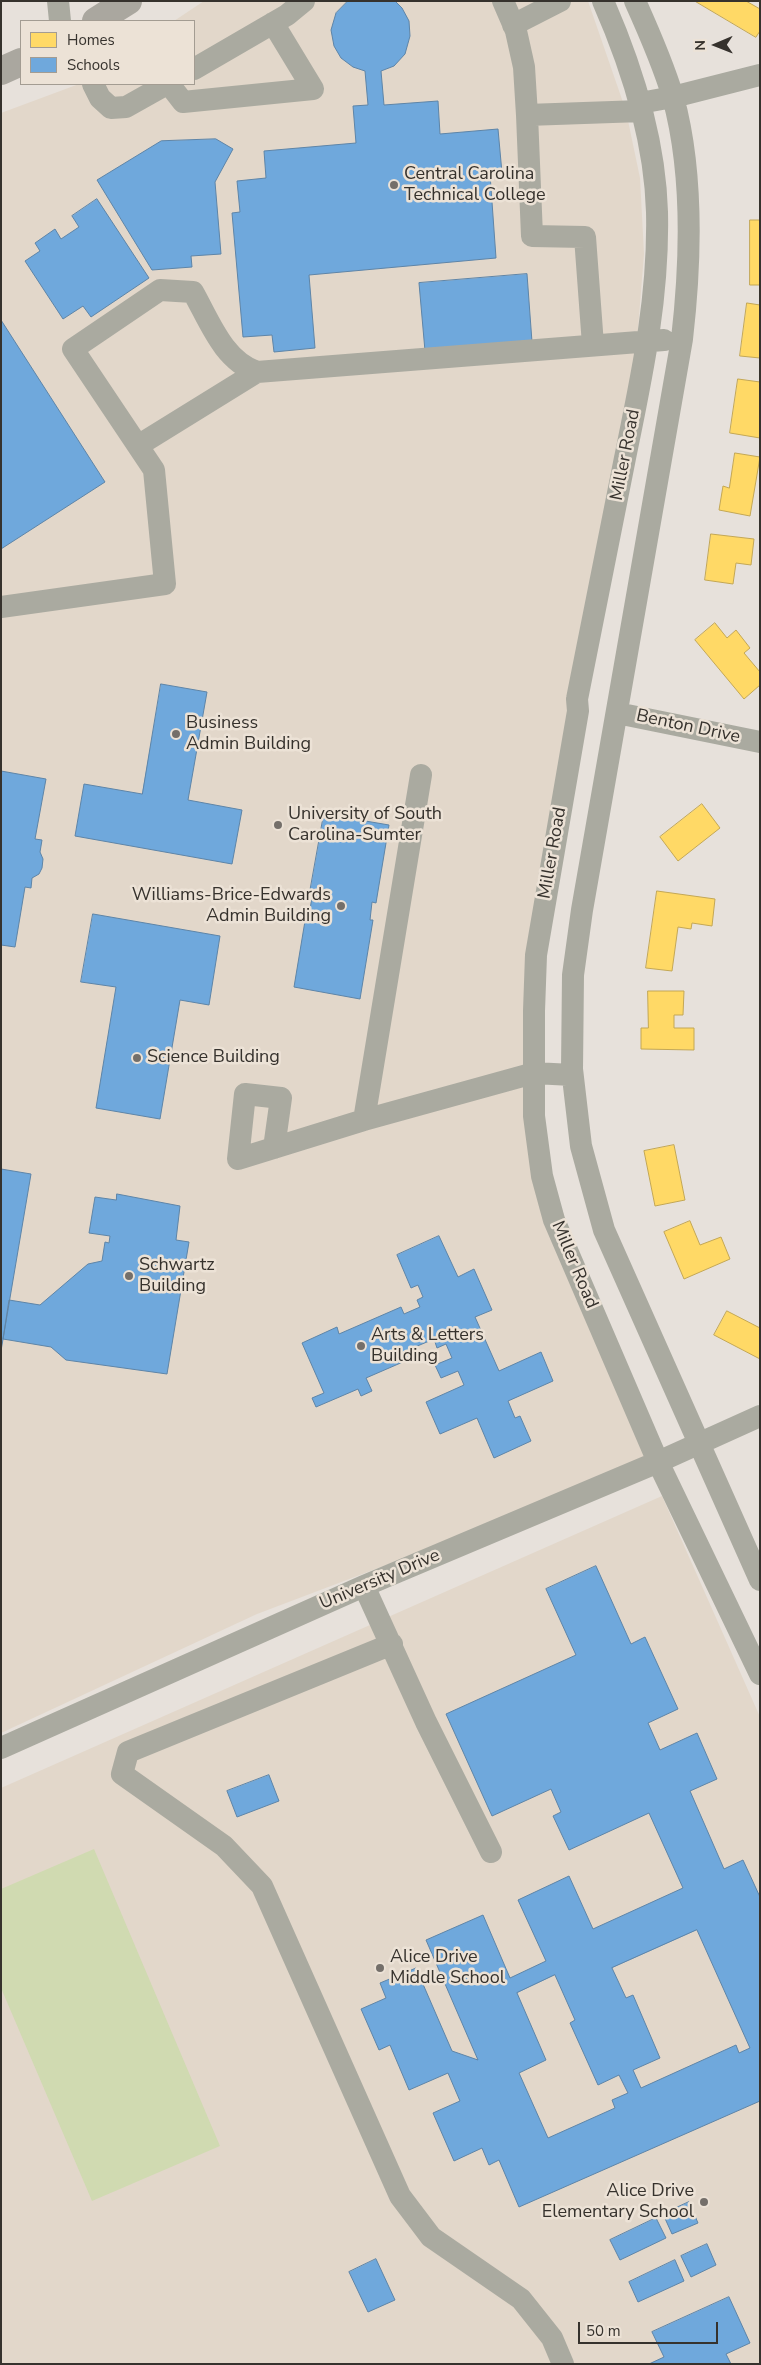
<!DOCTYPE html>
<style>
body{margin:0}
#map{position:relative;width:761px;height:2365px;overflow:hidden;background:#e7e1db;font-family:"Nunito Sans",sans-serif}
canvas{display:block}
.frame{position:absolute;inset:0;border:2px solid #36322d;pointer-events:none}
.legend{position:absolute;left:20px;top:20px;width:175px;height:65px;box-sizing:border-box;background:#ece2d6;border:1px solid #a39c92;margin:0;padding:6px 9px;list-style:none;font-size:15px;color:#36322d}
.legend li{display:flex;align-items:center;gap:10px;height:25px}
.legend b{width:25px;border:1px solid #a39c92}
.north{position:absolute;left:691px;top:20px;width:50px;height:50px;-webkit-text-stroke:4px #ece2d6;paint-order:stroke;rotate:269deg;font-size:14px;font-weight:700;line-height:20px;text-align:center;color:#36322d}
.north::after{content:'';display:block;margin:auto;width:18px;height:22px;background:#36322d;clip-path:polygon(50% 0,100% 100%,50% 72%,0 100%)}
.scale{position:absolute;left:578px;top:2322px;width:140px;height:22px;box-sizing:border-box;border:2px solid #36322d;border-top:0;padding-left:6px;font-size:15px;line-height:18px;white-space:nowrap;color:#36322d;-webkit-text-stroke:4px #ece2d6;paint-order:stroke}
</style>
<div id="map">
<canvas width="761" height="2365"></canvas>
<div class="frame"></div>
<ul class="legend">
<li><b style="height:14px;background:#ffd966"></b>Homes</li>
<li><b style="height:14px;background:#6fa8dc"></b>Schools</li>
</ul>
<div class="north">N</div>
<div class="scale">50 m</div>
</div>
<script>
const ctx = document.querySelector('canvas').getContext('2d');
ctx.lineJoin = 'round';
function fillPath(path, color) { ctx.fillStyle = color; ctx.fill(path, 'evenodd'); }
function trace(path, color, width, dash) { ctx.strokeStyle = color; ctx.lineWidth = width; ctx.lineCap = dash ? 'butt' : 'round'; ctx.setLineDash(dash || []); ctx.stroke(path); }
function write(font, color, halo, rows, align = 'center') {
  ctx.font = font + ' "Nunito Sans",sans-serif'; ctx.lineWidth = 5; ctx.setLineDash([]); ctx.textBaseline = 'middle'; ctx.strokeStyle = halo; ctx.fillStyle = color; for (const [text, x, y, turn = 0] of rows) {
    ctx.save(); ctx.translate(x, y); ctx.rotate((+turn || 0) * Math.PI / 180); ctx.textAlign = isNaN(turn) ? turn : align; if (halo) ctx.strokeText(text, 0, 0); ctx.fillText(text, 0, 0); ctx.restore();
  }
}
const built = new Path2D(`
 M204,1H588L626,111L640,178L644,254L637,341L537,929L533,1134L658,1462L257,1614L1,1733V113L79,84H194V21H174Z
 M662,1496L760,1717V2364H1V1788Z`);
const green = new Path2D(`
 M94,1849L220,2146L92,2201L1,1988V1889Z`);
const homes = new Path2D(`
 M695,1H746L760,9V31L756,37Z
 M750,220H760V285H750Z
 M747,303L760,305V358L740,356Z
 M738,379L760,382V438L730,433Z
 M735,453L760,457L750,516L719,510L723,486L729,488Z
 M711,534L754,539L751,565L736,563L733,584L705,580Z
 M715,623L727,638L736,630L750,648L744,653L760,672V685L744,699L695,640Z
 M702,804L720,828L678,861L660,837Z
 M657,891L715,899L712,926L692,923L691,929L678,927L672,971L646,968Z
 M648,991H684L683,1015H674V1028H694V1050L641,1049V1028H648Z
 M674,1145L685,1200L655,1206L644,1151Z
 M690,1221L700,1245L721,1237L730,1259L684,1279L664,1232Z
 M727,1311L760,1328V1359L714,1335Z`);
const schools = new Path2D(`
 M348,1H395L402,8L409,21L410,36L405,54L394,66L381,71L384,105L438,101L440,134L498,129L502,173L490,174L496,258L309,275L315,348L274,352L272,335L243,337L232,213L240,212L237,181L266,178L264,151L356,143L353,106L368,105L365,71L353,67L341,58L334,46L331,30L336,13Z
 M216,139L233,149L215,182L221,254L191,256L192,267L152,270L97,180L161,141Z
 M97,199L149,278L91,317L83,306L63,319L25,261L40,251L35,243L55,229L61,239L79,227L72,216Z
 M527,274L532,342L425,351L419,283Z
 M1,320L105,482L1,549Z
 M161,684L207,692L188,800L242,810L232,864L75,836L84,784L142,794Z
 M1,771L46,779L35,839L42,840L40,852L43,859L42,868L39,874L32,878L31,888L25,887L15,947L1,945Z
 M324,814L389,825L376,903L372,902L370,920H373L360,999L294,987L307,909H310L313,892H310Z
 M93,914L220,936L209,1005L180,1000L160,1119L96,1108L116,987L81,982Z
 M1,1169L31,1174L1,1351Z
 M117,1194L180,1206L176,1240L189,1242L167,1374L66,1360L51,1347L3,1339L9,1300L40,1305L88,1264L102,1261L105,1242L109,1243L110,1236L89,1233L95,1197L116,1200Z
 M439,1236L458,1277L474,1269L492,1310L475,1317L499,1371L541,1352L553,1381L508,1401L515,1418L520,1416L531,1441L494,1458L477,1418L440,1434L426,1402L464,1385L458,1371L441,1378L435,1365L452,1358L446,1344L437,1348L434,1339L415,1347L419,1355L366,1378L372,1391L361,1396L358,1389L316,1407L312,1398L324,1393L302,1343L337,1327L339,1334L401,1307L404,1314L420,1307L417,1300L423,1297L418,1285L411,1288L397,1255Z
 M596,1566L631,1644L645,1637L678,1709L648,1723L660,1750L697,1733L717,1779L690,1791L724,1869L743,1860L760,1897V2101L519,2207L499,2160L489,2165L482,2148L454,2161L433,2113L460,2101L448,2073L409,2090L390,2045L379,2050L361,2009L386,1998L380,1983L416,1968L452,2051L478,2060L426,1940L483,1915L510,1978L546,1961L518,1900L569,1876L593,1929L683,1888L649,1813L569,1850L553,1816L561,1812L551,1789L492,1816L446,1714L576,1655L546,1589ZM697,1930L750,2048L739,2053L736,2045L641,2088L633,2070L660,2058L633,1995L626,1998L612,1968ZM555,1975L575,2020L570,2023L598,2085L619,2075L628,2093L612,2100L615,2108L548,2138L519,2073L546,2060L517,1993Z
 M269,1775L279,1801L237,1817L227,1791Z
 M689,2202L698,2223L672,2234L663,2214Z
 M656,2218L666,2238L620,2260L610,2240Z
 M707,2244L716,2265L691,2277L681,2256Z
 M376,2259L395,2300L368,2312L349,2272Z
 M675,2260L684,2281L638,2302L629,2282Z
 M729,2297L750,2343L726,2354L731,2364H649L664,2357L652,2332Z`);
const minor = new Path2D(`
 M58,1L60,21
 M503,1L516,31L524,67L527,115L641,111
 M603,1C632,67 655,139 657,212C659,297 642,375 625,458C609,539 593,619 577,699L578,711L536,955L534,1011V1116L542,1176L554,1220L658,1462L760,1674
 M635,1C649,32 663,64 673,97C694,174 691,261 682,339L582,910L573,975L572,1069L581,1146L604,1230L760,1580
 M513,25L560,1
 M194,69L287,15L304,1
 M93,84L100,98L111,108L126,107L167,84
 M169,84L183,102L313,89L273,23
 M640,103L673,97L760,75
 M527,115L532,236L585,237L593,345
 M139,445L257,372
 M1,607L165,584L154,470L73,349L160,290L193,292C210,322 223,360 257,372L664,340
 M617,713L760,742
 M364,1120L421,775
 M274,1148L281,1098L245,1094L238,1159L364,1120L534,1073L572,1075
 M364,1586L426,1722L491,1852
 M392,1644L128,1752L122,1774L224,1846L262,1886L400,2196L431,2237L521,2299L552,2338L563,2364
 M1,1748L364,1586L658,1462L760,1416`);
const highway = new Path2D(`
 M96,21L128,1
 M1,71L21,62`);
const markers = [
 [394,185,5,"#746f6a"],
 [176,734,5,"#746f6a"],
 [278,825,5,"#746f6a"],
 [341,906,5,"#746f6a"],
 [137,1058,5,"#746f6a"],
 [129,1276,5,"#746f6a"],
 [361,1346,5,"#746f6a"],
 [380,1968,5,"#746f6a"],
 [704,2202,5,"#746f6a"]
];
const poiNames = [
 ["Central Carolina",404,175],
 ["Technical College",404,196],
 ["Business",186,724],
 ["Admin Building",186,745],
 ["University of South",288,815],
 ["Carolina-Sumter",288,836],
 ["Williams-Brice-Edwards",331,896,"right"],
 ["Admin Building",331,917,"right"],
 ["Science Building",147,1058],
 ["Schwartz",139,1266],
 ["Building",139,1287],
 ["Arts & Letters",371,1336],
 ["Building",371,1357],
 ["Alice Drive",390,1958],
 ["Middle School",390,1979],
 ["Alice Drive",694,2192,"right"],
 ["Elementary School",694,2213,"right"]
];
const streetNames = [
 ["Miller Road",626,455,-79],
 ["Benton Drive",688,727,12],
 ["Miller Road",553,853,-80],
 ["Miller Road",574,1265,67],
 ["University Drive",380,1580,-23]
];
fillPath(built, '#e2d7ca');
fillPath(green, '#d0dab1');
fillPath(homes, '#ffd966');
trace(homes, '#c3a755', 1);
fillPath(schools, '#6fa8dc');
trace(schools, '#5e85a8', 1);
trace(minor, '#aaaaa0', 22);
trace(highway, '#aaa79f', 28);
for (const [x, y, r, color] of markers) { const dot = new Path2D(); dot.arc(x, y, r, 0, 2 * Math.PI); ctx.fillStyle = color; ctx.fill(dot); trace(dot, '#ece2d6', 2); }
write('18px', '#36322d', '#ece2d6', poiNames, 'left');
write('18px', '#36322d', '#ece2d6', streetNames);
</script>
